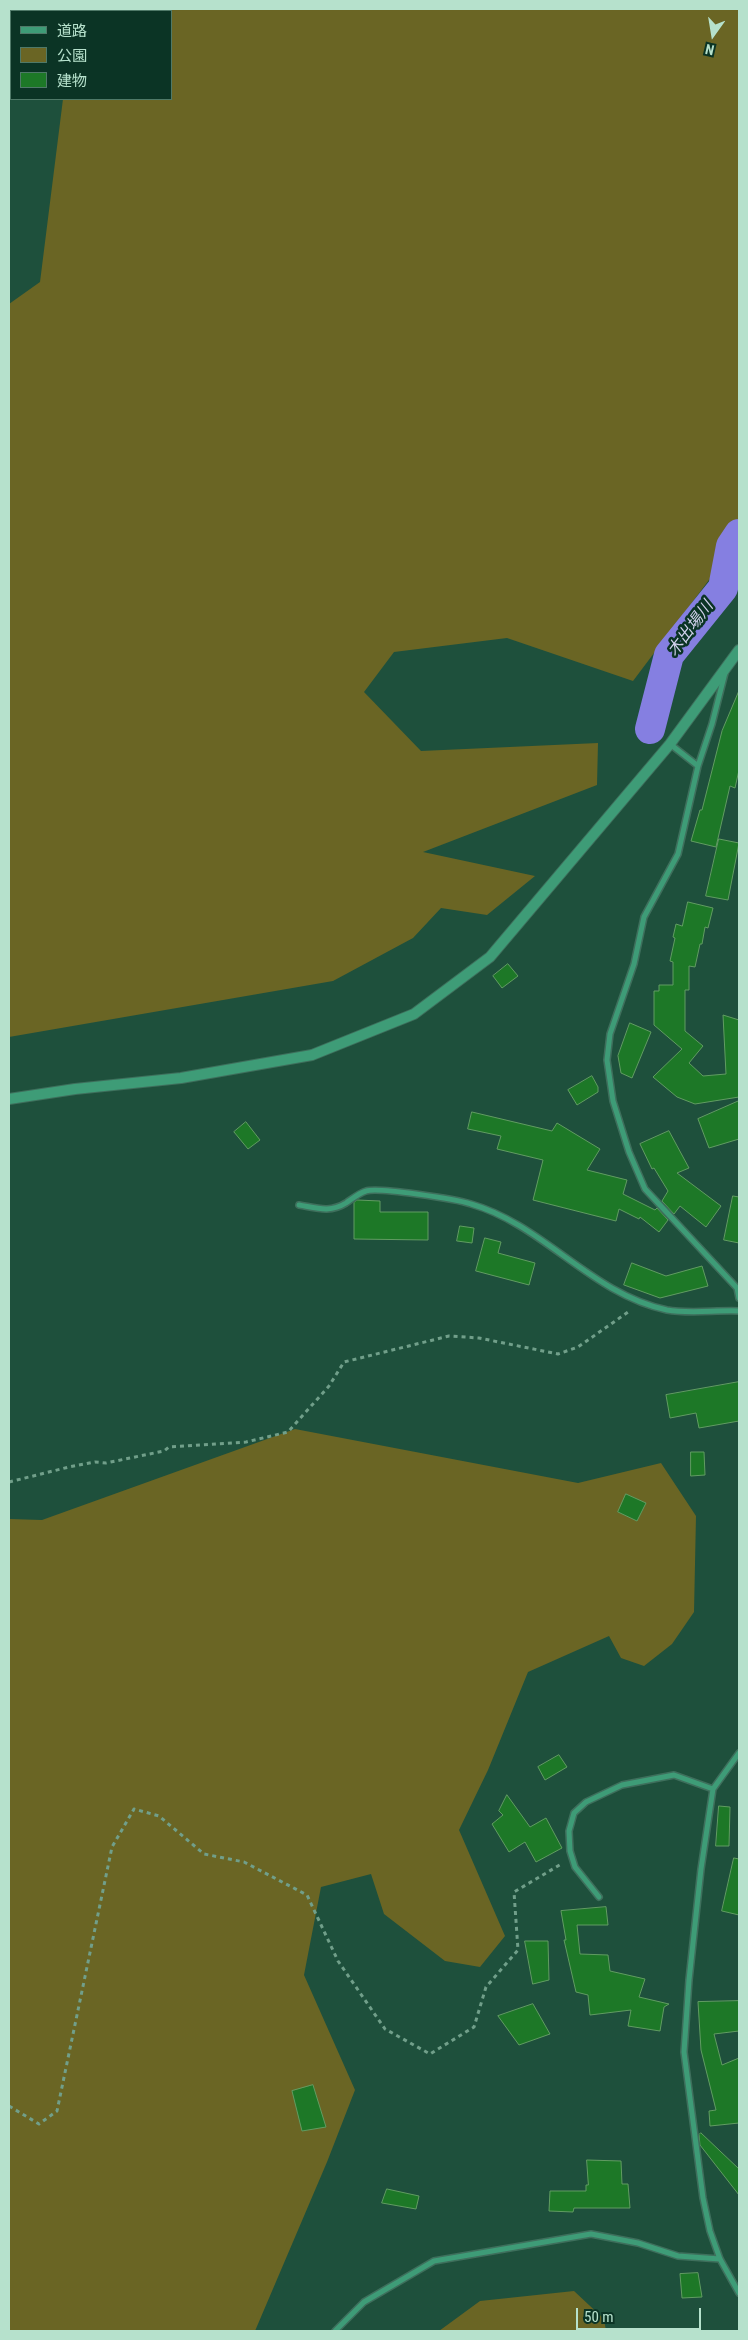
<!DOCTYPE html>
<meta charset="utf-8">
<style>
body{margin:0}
#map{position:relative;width:748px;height:2340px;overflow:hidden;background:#1e503c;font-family:"Roboto Condensed","Noto Sans JP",sans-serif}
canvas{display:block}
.frame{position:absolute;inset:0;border:10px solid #b6e1cc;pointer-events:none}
.legend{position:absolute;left:10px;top:10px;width:162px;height:90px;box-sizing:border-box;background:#0b3425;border:1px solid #4f7968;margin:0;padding:6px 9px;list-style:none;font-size:15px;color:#b6e1cc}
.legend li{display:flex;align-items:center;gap:10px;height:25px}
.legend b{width:25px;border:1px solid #4f7968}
.north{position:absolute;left:688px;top:10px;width:50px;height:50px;-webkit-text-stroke:4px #0b3425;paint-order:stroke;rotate:193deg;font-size:14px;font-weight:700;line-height:20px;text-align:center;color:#b6e1cc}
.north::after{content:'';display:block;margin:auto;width:18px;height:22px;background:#b6e1cc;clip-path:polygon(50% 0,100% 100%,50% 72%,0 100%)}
.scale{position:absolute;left:576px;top:2308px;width:125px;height:22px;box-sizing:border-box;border:2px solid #b6e1cc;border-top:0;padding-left:6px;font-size:15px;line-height:18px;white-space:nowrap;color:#b6e1cc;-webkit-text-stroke:4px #0b3425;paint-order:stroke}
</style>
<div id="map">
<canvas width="748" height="2340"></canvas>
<div class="frame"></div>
<ul class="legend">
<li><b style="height:6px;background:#3e9c77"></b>道路</li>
<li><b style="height:14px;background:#6a6524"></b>公園</li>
<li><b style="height:14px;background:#1d7827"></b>建物</li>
</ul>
<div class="north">N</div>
<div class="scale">50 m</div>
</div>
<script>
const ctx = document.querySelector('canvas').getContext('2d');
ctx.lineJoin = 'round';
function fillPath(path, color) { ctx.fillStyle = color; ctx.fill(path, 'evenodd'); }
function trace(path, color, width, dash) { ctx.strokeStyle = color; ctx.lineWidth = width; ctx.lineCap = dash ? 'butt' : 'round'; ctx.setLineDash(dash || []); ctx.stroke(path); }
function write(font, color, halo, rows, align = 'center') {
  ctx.font = font + ' "Roboto Condensed","Noto Sans JP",sans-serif'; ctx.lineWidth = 5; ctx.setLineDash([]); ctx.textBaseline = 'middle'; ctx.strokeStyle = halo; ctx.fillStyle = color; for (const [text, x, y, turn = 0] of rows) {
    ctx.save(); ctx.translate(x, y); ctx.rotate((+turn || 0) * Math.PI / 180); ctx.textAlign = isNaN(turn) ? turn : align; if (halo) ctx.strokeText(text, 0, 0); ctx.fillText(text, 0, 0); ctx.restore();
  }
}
const green = new Path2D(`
 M59,9H739V540L633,681L507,638L394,652L364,692L421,751L598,743L597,785L423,852L535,876L487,915L441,908L413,938L333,981L9,1037V304L40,282L63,99H171V11H58Z
 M295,1429L578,1483L661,1463L696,1516L694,1612L672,1644L644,1666L621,1658L609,1636L528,1672L488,1770L459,1830L505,1936L480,1967L445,1961L384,1914L371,1874L321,1887L304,1975L355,2090L327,2162L255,2331H9V1519L42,1520Z
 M574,2291L604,2319L606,2331H439L480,2301Z`);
const river = new Path2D(`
 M650,729L669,655L723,588L731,546L739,534`);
const building = new Path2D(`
 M739,691V770L735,788L730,786L716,847L691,841L700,810H702L722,731Z
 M719,839L739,843L728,900L706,896Z
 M688,902L713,908L708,928L705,927L702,944H700L695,967L689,966V990H685V1031L703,1046L689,1063L703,1076L726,1074L723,1015L739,1020V1097L695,1104L677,1097L653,1077L682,1049L654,1025V991H659V985H673V962L670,961L675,938L673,937L676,924L682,926Z
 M508,964L518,976L502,988L493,976Z
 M630,1023L651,1032L632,1078L621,1073L618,1056Z
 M592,1076L598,1087V1092L577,1105L568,1090Z
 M739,1101V1139L709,1148L698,1119Z
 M472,1112L552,1131L557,1123L600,1149L587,1170L627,1180L623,1194L655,1210L657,1208L668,1220L659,1232L640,1217L639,1219L619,1209L616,1221L533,1200L543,1160L497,1149L501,1136L468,1129Z
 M246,1122L260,1140L248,1149L234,1132Z
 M669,1131L689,1168L677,1173L721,1206L706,1227L680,1206L674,1214L662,1201L668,1191L654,1168L652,1169L640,1144Z
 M733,1196L739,1197V1243L724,1240Z
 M357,1200L380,1201V1212H428V1240L354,1239V1203Z
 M460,1226L474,1228L472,1243L457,1241Z
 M485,1238L501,1242L498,1253L535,1263L529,1285L476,1271Z
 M632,1263L666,1276L702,1266L708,1286L660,1298L624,1285Z
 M739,1382V1421L699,1428L696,1413L670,1418L666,1395Z
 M691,1452H704L705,1475L691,1476Z
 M626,1494L646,1503L637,1521L618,1512Z
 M559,1755L567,1767L545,1780L538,1767Z
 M507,1795L530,1827L546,1818L562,1848L536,1862L525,1842L509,1852L492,1824L503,1815L499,1811Z
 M719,1806L730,1807L729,1846H716Z
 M734,1858L739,1859V1915L722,1911Z
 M606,1907L608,1925H577L580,1954L608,1955L610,1971L645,1979L639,1997L669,2004L664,2007L660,2031L628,2026L631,2010L590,2015L588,1995L576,1992L564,1940H566L561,1911Z
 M525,1941H548L549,1980L533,1984Z
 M739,2001V2031L714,2034L722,2065L739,2058V2123L710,2126L709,2111L716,2110L701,2050L698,2002Z
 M533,2004L550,2034L519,2045L498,2016Z
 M313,2085L326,2127L302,2131L292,2091Z
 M701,2133L739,2169V2195L700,2145L699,2135Z
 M587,2160L621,2161L622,2184H628L630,2208H574L573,2212L549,2211L550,2191H586V2185H588Z
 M387,2189L419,2196L416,2209L382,2203Z
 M698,2273L702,2297L682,2298L680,2274Z`);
const path = new Path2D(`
 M9,1482L69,1467L95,1462L106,1463L164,1451L169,1447L246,1442L288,1432L329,1386L344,1362L449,1336L479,1338L558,1354L578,1347L631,1310
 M9,2106L39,2124L57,2111L112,1847L134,1809L159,1816L204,1854L244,1862L307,1895L338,1961L385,2029L430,2054L474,2027L486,1987L518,1950L514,1892L563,1863`);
const street = new Path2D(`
 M670,744L698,766L678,854L644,917L634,964L610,1034L607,1060L613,1101L629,1152L645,1189L737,1288L739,1298
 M698,766L712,724L725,673
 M299,1205C317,1208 330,1213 346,1203C352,1199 359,1193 366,1191C378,1187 456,1199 471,1204C544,1225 591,1294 667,1310C689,1314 716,1310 739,1311
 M739,1753L713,1789L701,1869L689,1980L684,2052L703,2198L710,2231L720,2259L739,2293
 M599,1897L575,1867L570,1851L569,1831L574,1813L586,1802L622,1785L674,1775L713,1789
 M335,2331L364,2302L434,2261L591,2234L638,2243L678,2256L720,2259`);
const secondary = new Path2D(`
 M9,1099L75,1089L181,1078L312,1055L414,1014L490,957L670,744L739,650`);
const waterNames = [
 ["木出場川",691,629,-53]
];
fillPath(green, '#6a6524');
trace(river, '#857fe1', 30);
fillPath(building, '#1d7827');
trace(building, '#619c62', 1);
trace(street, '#3e6f5c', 8);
trace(secondary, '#3e6f5c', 12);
trace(path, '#719f8a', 3, [4, 4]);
trace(street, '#3e9c77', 5);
trace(secondary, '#3e9c77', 10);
write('italic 16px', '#d1d1eb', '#0b3425', waterNames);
</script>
